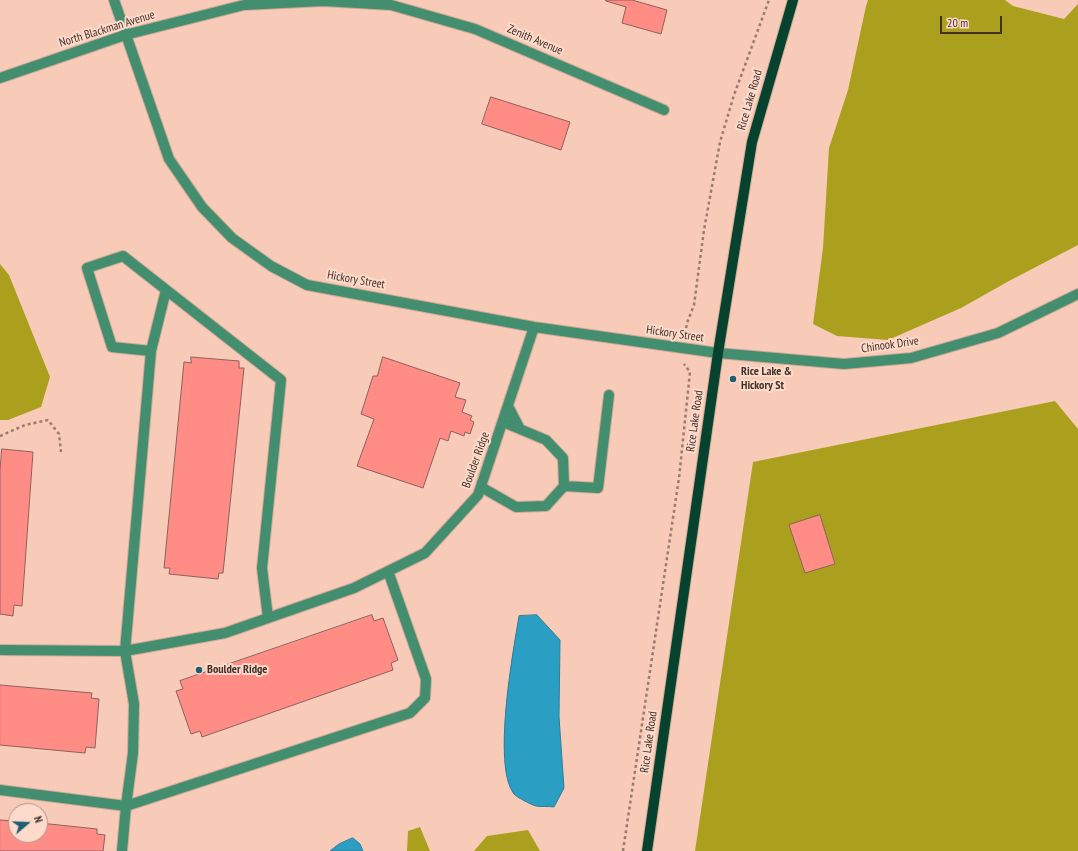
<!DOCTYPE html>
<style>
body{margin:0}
#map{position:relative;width:1078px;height:851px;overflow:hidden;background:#f7cbb8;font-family:"PT Sans Narrow",sans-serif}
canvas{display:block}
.north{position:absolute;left:8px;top:803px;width:40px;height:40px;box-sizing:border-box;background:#fedacb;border:1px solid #b3968a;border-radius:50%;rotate:71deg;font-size:11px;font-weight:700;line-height:16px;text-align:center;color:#423129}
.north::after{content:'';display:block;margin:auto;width:14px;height:18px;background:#1e5e73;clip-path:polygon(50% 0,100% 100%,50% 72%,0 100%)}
.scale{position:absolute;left:940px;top:16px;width:62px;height:18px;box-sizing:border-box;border:2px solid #423129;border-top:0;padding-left:5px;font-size:12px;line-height:14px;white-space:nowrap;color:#423129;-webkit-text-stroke:3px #fedacb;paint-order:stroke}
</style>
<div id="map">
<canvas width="1078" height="851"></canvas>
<div class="north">N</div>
<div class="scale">20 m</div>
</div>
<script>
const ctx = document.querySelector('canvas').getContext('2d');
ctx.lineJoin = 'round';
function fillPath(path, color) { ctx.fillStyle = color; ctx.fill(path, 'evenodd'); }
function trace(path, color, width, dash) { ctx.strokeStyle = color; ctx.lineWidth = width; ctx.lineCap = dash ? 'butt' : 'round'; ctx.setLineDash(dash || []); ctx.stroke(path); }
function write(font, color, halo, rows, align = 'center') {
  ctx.font = font + ' "PT Sans Narrow",sans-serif'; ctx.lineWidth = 4; ctx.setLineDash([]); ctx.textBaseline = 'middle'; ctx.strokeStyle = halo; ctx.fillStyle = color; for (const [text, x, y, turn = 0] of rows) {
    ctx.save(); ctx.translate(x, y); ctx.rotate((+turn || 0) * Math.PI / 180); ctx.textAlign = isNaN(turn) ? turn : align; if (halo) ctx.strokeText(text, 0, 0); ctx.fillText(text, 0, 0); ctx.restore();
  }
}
const forest = new Path2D(`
 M868,0H1005L1013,6L1064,19L1078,4V245L1009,281L961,308L888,340L837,336L813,324L823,248L829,148L848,90L866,6Z
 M0,264L9,275L50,377L41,407L8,420H0Z
 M1055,401L1078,429V851H695L753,462Z
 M420,827L430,851H407L408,831Z
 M528,830L540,851H474L487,836Z`);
const water = new Path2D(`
 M537,615L560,640L559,717L564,788L554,807C548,806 541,807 536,806C532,805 516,797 514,794C492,766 513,652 519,616Z
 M353,838L360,844L363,851H330L339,844Z`);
const building = new Path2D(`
 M606,0H632L667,10L661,34L622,23L626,7L606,1Z
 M491,97L570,122L561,150L482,124Z
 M191,357L239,361V368H244L223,573H219L218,579L169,574L170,568H164L184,362L191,363Z
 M383,357L460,383L455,397L466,400L462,412L472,416L470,420L474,422L470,434L465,432L464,436L451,431L448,441L440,438L423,488L357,466L374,419L361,414L373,376H377Z
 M2,449L33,452L22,606L14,605L13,616L0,614V471Z
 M820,515L835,564L805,573L789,525Z
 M372,615L374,621L383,618L398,660L391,663L393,670L202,737L200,731L191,734L176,691L183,689L180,681Z
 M0,685L92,693L91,698L99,699L95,748L86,747L85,753L0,745Z
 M0,820L16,821V835H40V823L97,829V834L105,835L103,851H0Z`);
const path = new Path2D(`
 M685,334L687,323L694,305L704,230L720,142L734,95L769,0
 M0,436L25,425L48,420L59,434L61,452
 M623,851L679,478L690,372L684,364`);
const minor = new Path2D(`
 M114,0L169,159L202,207L232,238L271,266L307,285L534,327L718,353L844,364L911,358L998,333L1078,294
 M0,78L125,35L244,5L323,1L391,5L475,29L664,110
 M166,290L151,351L112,347L87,268L123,256L281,380L262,568L268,618
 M151,351L125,651L134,704L133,753L126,806L410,713L425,698L426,679L388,571
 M508,406L520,429
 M564,486L598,488L609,395
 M481,487L516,507L546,506L564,486L563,458L546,440L503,422
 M0,650L125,651L225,633L354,588L425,553L478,495L534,327
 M0,790L126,806L122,851`);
const major = new Path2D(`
 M647,851L718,353L752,142L793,0`);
const markers = [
 [733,379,4,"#1e5e73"],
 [199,670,4,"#1e5e73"]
];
const streetNames = [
 ["North Blackman Avenue",107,29,-17],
 ["Zenith Avenue",535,40,23],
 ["Rice Lake Road",750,100,-74],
 ["Hickory Street",356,280,10],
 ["Hickory Street",675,334,8],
 ["Chinook Drive",890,345,-8],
 ["Rice Lake Road",695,421,-82],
 ["Boulder Ridge",476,460,-70],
 ["Rice Lake Road",649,742,-82]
];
const poiNames = [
 ["Rice Lake &",741,372],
 ["Hickory St",741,386],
 ["Boulder Ridge",207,670]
];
fillPath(forest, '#aba01d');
fillPath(water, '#2b9ec3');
trace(water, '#327d95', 1);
fillPath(building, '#ff8d86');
trace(building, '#8c615e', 1);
trace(minor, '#cfa999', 12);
trace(major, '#cfa999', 12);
trace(path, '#9a7c6e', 2.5, [3, 3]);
trace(minor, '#428e6f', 10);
trace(major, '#06422e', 10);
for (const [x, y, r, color] of markers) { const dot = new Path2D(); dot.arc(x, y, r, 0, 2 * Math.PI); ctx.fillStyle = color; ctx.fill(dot); trace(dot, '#fedacb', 1.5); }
write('12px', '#423129', '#fedacb', streetNames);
write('bold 12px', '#423129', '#fedacb', poiNames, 'left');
</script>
